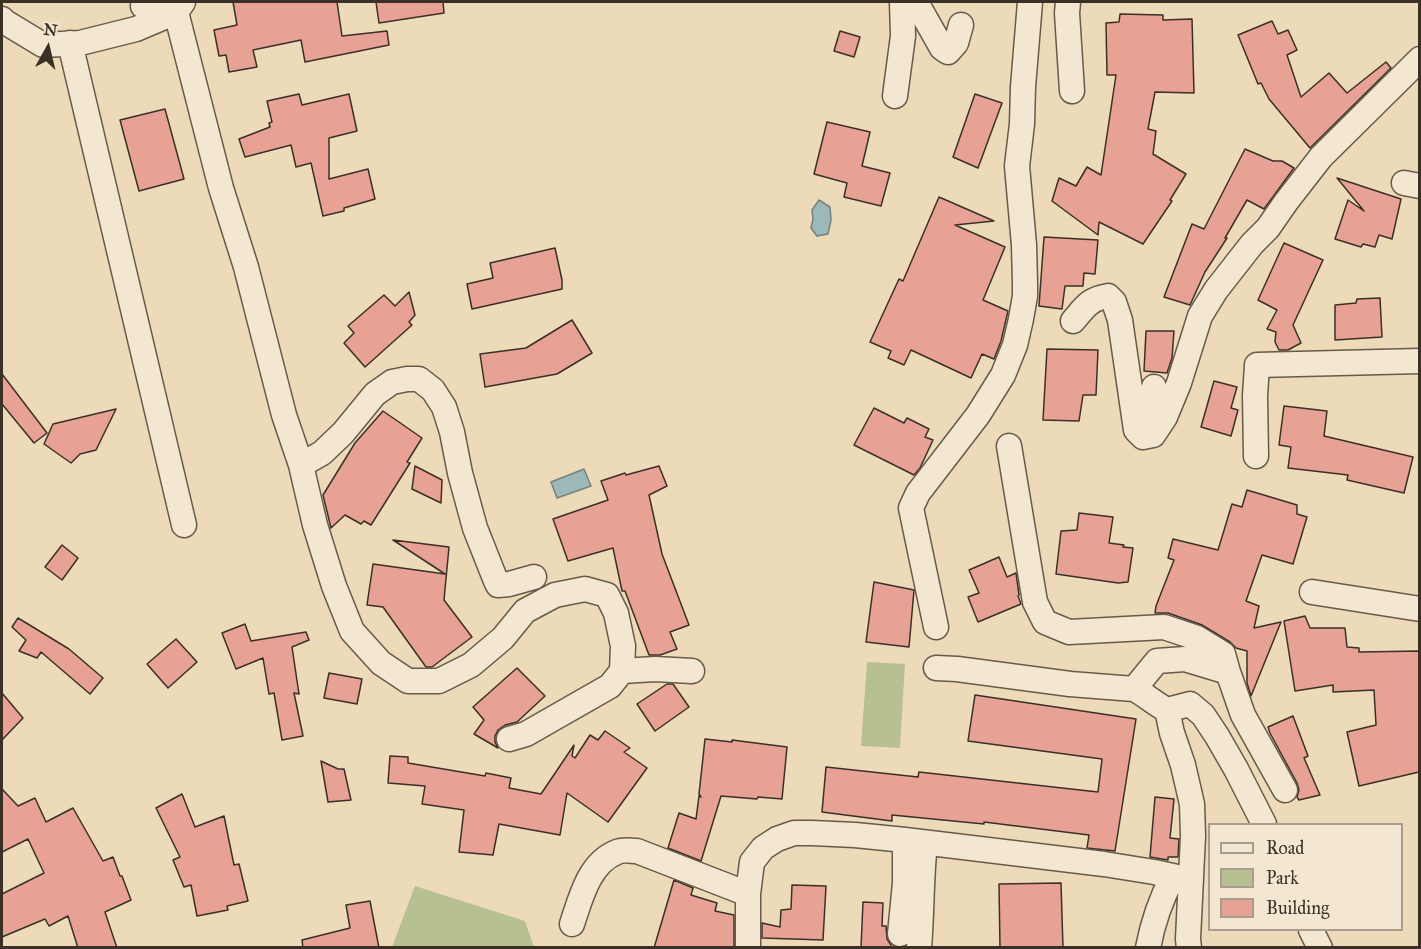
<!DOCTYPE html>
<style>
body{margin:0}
#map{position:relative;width:1421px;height:949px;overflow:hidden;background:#eddab9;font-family:"IM FELL Great Primer",serif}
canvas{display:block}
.frame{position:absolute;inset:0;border:3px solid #3a3026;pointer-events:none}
.legend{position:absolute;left:1208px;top:823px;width:195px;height:108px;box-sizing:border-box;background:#f3e7d2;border:2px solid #a99e8d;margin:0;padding:8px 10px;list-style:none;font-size:18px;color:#3a3026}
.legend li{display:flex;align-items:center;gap:12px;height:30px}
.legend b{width:30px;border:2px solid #a99e8d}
.north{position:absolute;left:18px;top:18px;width:60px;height:60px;-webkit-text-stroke:4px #f3e7d2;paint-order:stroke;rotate:8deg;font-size:16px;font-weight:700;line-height:24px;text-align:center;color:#3a3026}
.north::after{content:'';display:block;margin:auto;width:21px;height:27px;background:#3a3026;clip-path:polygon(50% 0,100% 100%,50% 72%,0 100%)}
</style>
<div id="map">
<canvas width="1421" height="949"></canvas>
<div class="frame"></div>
<ul class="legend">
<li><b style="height:8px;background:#f3e7d2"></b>Road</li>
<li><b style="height:16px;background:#b7c090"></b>Park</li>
<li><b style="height:16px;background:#e8a195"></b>Building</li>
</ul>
<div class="north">N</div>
</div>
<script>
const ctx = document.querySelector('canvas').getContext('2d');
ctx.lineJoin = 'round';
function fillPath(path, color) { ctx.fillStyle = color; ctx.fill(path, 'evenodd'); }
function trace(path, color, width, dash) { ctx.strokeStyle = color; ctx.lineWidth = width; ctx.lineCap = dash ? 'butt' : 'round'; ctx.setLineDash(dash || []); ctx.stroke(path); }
const green = new Path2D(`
 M867,662L905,664L900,748L861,746Z
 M415,886L525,921L534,947H392Z`);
const water = new Path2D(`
 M819,200L830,207L831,220L828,234L817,236L811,228L813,219L812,210Z
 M584,469L591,486L557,498L551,482Z`);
const building = new Path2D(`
 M233,2H337L342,36L387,31L389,45L305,62L301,40L253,50L257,67L229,72L226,55L219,56L214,30L237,25Z
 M376,2H443L444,13L379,23Z
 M1120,14L1163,15V20L1192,19L1194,93L1155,92L1148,129L1156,131L1153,154L1186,174L1170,200L1172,201L1143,244L1099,222L1098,235L1052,201L1059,178L1076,186L1087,167L1101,175L1116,75H1107L1106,23L1119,22Z
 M1272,21L1278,34L1288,30L1297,50L1287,55L1301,97L1329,73L1347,93L1386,62L1391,68L1310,148L1269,99L1261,83L1258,84L1238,35Z
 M840,31L860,37L854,57L834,51Z
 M299,94L302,105L349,94L357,131L329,138V179L368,169L375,199L344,208V211L323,216L311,163L296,167L291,145L245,157L239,139L270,127L269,123L272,122L267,101Z
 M975,94L1002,103L978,168L953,157Z
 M165,109L184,179L139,191L120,120Z
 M827,122L870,132L862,166L890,173L881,206L844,197L847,183L814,174Z
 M1245,149L1273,161H1282L1294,168L1264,209L1247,200L1225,238H1227L1205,272L1190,305L1164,297L1192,224L1204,229Z
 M1337,178L1401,199L1392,239L1379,235L1375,247L1363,244L1361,247L1335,239L1348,200L1364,211Z
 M939,197L994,221L955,225L1005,247L983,300L1008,311L1001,341L994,359L982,354L971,378L911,350L904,365L888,358L891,351L870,342L899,279L903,281Z
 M1044,237L1098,240L1095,274L1084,273L1083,286H1065L1062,309L1039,306Z
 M1284,243L1323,260L1293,325L1301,343L1288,350H1279L1275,342L1276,332L1267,329L1277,310L1258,300Z
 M555,248L562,280V289L472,309L467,284L493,278L490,263Z
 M409,292L415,315L409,322L412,325L365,367L344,343L354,333L348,326L384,295L395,306Z
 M1380,298L1382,337L1335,340V305L1356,303L1357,299Z
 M572,320L592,353L557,374L485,387L480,354L526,348Z
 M1146,331H1174L1172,358L1167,373L1144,371Z
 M1047,349L1098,350L1096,395H1083L1079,421L1043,420Z
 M2,374L47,433L34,443L2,404Z
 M1214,381L1237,387L1231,408L1238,410L1231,436L1201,427Z
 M1284,406L1327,411L1324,436L1413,457L1404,493L1347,480L1348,475L1288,468L1291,447L1279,445Z
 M874,408L904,423L907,418L929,429L925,437L933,440L920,468L914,475L854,445Z
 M116,409L96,450L80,454L71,463L44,444L53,424Z
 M383,411L422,438L407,462L410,463L371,525L364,521L361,524L345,515L331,528L323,495L355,443Z
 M415,466L442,480L441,503L412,489Z
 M659,466L667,486L649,495L662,554L689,625L670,632L677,649L660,655H649L625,591H622L613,548L568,561L553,519L608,500L601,481L625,473L626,475Z
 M1247,490L1297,505V514L1307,517L1293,564L1262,555L1246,601L1259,606L1254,628L1281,622L1251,696L1247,683V651L1236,648L1230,642L1202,625L1168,613H1155L1156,606L1174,560L1168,558L1173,539L1218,550L1232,504L1242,507Z
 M1079,513L1113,517L1109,543L1124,545L1123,547L1133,548L1128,582L1118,583L1056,574L1061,531L1077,530Z
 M393,540L449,547L444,600L472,637L432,667H426L383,607L367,605L373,564L445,574Z
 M62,545L78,558L62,580L45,567Z
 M999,557L1007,577L1016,573L1019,595L1018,596L1021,604L978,622L968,597L979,593L969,570Z
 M874,582L914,590L909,647L866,642Z
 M1305,616L1310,628H1345L1347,647L1359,648V652L1419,651V772L1359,786L1347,732L1376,725L1374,690L1333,692V685L1295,691L1284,621Z
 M18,618L69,649L103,678L90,694L41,652L37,658L19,651L26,640L12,627Z
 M245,624L251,641L306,632L309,640L292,647L299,694L294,693L303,736L282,740L274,693L269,694L263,658L236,669L222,633Z
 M176,639L197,662L168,688L147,664Z
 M517,668L545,696L517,722L505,725L498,730L495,736V742L498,748L474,734L484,720L473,707Z
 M329,673L362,679L357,704L324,698Z
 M667,684H673L689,707L655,731L637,704Z
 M2,693L23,718L2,740Z
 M975,695L1136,719L1115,851L1087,848L1089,835L984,822V824L892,815V821L822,812L826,767L918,777L919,772L1098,792L1102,759L968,741Z
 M1293,716L1308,756L1304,758L1320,795L1299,800L1297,797L1299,790L1297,783L1270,733L1268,727Z
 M605,731L630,748L624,752L647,768L608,822L567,793L560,835L499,824L493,855L459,852L464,810L422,804L425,786L388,783L390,756L408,757V763L485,776L486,773L511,778L509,788L541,794L574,745L572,756L575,758L590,735L598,740Z
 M705,739L732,742V740L787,747L782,799L758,797L757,799L721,796L701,861L668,848L679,813L696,819L699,796L701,797L699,794Z
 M321,761L338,769H344L351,800L328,802Z
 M2,789L18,806L35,798L46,822L73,808L103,861L113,857L120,876H122L131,900L105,912L117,948H78L68,916L49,926L45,919L2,937V894L44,873L28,839L2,852Z
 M182,794L195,827L224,816L234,865L239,864L248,901L227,906L228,910L197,916L191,885L184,887L173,860L180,857L156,808Z
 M1155,797L1174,799L1170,838L1179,839L1178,857H1168V860L1150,857Z
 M674,880L693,888L691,895L717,903L715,911L734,915V948H654Z
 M1061,883L1063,948H1000L999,884Z
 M792,885L826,886L823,940L762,938V923L780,927L781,910L791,909Z
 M370,901L379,948H303L302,940L350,928L346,905Z
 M863,902L883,903L882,926H886L887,939L891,945V948H861Z`);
const minor = new Path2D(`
 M916,2L942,48L948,52L956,43L961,25
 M1068,2L1067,13L1072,91
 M143,6L166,2
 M176,12L221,188L246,267L284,415L301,465L315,525L334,586L352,631L381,663L408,681H439L471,665L503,638L525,611L555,595L585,589L607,595L616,613L623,646L622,671L610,686L526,734L509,739
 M2,19L5,22L43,45L80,43L136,29L176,12L183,2
 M70,43L184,525
 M895,96L903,36L902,2
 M1404,183L1420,186
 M1073,321C1085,307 1089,299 1108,296L1114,302L1120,320L1136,430L1143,437L1153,435L1165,417L1179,383L1200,316L1216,290L1252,244L1268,228L1286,202L1321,157L1420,59
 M1134,417L1146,411L1154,387
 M1009,446L1035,602L1045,622L1069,632L1164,627L1197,638L1223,654L1228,672
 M1256,456L1255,396L1257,365L1420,361
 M301,465L322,453L343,433L375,394L392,382L407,379H419L433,390L444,407L452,432L460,473L475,528L496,581L498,585L509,584L534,577
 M1312,592L1420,609
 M936,627L911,508L918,493L978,415L1003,375L1015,345L1021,319L1025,296V284L1024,245L1017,166L1022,124L1023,87L1030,2
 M936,668L957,669L1070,684L1134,689C1146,695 1155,704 1167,710
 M622,671L655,669L692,671
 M1134,689L1157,661L1185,659L1228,672L1243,715L1285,790
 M572,924C581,897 589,863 617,852C623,849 631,851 637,851L748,894
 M1311,930L1320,948
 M900,934L905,883V840
 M748,948V894L752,862L763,848L777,839L794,833H812L855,835L905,840L1104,864L1154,872L1191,880
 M919,948C922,913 921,878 925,843
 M1148,948C1153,921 1161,899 1173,876
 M1189,948L1188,939L1193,836L1192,804L1183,765L1172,733L1167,710L1190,704L1203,715L1217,736L1236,769L1264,824`);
fillPath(green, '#b7c090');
fillPath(water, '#9db8b9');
trace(water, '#75827e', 1.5);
fillPath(building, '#e8a195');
trace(building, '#3a3026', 1.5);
trace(minor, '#675a4b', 27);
trace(minor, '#f3e7d2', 24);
</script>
